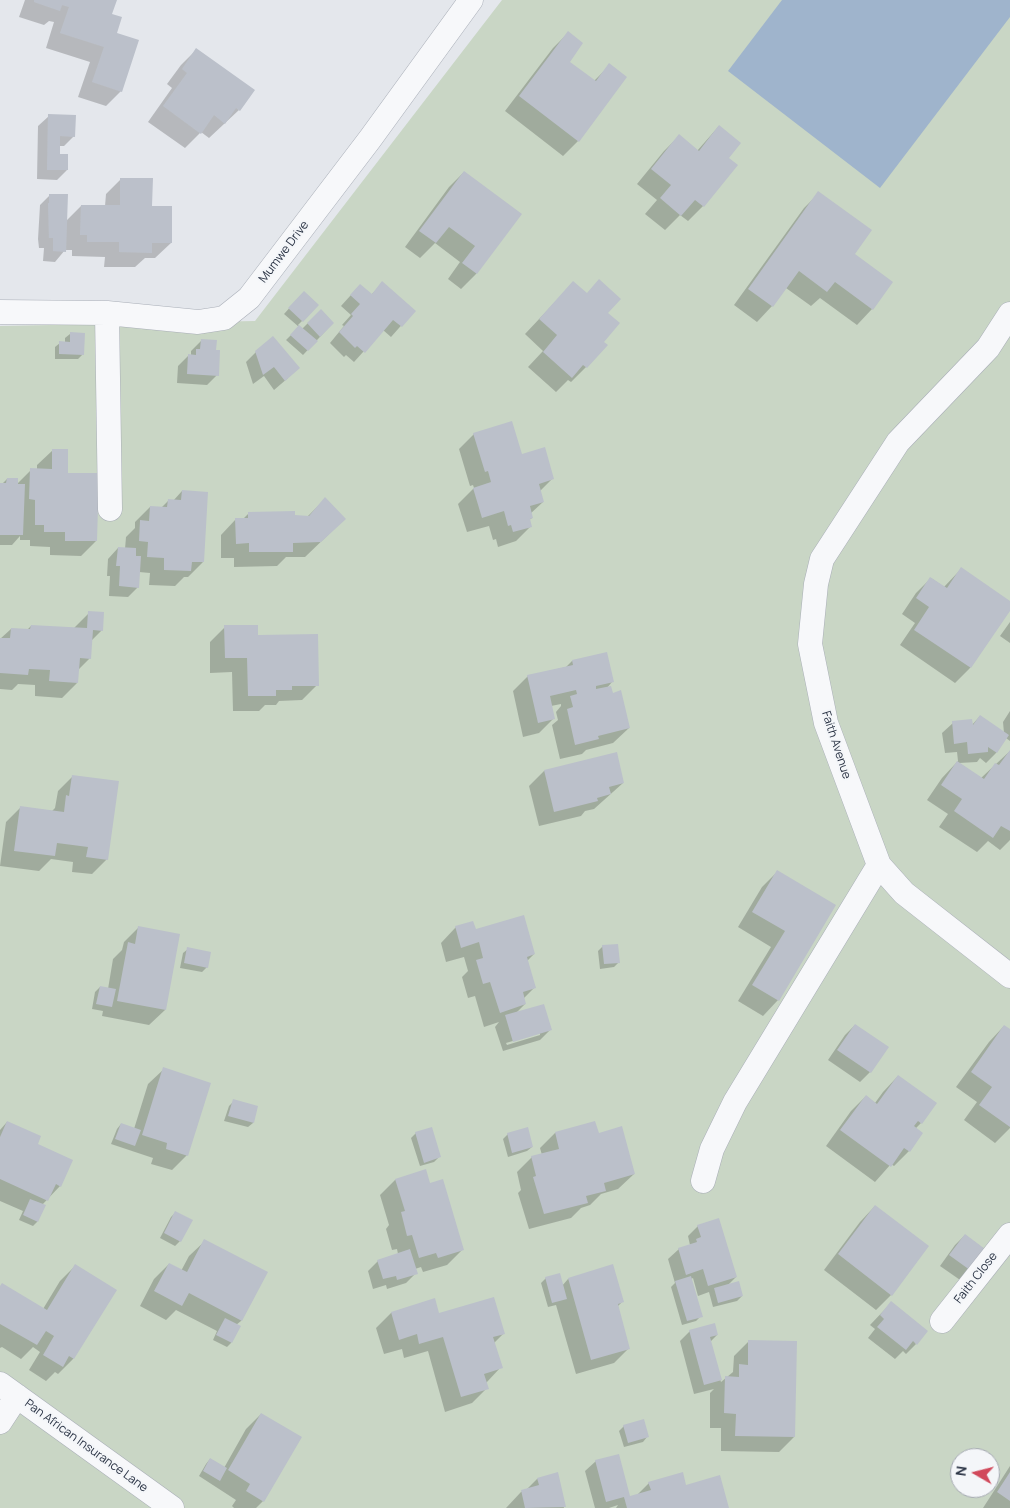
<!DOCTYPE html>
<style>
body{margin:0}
#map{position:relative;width:1010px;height:1508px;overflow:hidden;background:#e4e7ec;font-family:Manrope,sans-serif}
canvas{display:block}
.north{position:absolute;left:950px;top:1448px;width:50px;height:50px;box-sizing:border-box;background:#f4f6f9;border:1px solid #a4a8b1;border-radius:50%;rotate:278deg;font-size:14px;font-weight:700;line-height:20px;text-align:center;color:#2b3445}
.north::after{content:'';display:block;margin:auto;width:18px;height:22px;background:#d1495b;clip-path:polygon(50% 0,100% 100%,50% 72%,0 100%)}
</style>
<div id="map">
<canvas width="1010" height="1508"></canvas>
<div class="north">N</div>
</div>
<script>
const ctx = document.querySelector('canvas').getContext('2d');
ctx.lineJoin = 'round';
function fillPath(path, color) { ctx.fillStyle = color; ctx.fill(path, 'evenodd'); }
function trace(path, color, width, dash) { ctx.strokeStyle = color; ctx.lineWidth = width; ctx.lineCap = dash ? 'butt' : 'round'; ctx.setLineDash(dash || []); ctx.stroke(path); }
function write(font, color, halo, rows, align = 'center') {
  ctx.font = font + ' Manrope,sans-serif'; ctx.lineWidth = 4; ctx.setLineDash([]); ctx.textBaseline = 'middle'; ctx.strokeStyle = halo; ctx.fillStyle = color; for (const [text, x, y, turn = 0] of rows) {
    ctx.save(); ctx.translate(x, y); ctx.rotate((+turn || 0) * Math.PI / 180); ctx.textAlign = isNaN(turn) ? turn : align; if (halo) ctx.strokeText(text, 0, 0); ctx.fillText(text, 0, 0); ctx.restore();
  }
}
const green = new Path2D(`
 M502,0H1010V1508H0V326L255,321ZM960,1458H990V1488H960Z`);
const water = new Path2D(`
 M782,0H1010V17L880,188L728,71Z`);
const shadow = new Path2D(`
 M25,0H116L111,15L115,33L121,91L106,106L78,97L90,62L46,48L54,22L49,21L44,25L19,17Z
 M568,33V62L594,81L610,65L578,141L563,156L505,111L553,48Z
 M196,50L239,110L209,138L201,132L185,148L148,122L172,88L167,84L181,65Z
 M49,116L74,136L64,146H59V155L67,170L57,180L37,179L38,126Z
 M719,126L727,158L736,165L703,206L688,221L680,215L665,230L645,214L657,200L637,184L664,151L679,136L697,151Z
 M464,172L520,214L476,274L461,289L448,279L460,262L435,243L420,258L405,247L449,187Z
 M121,179L151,207L171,243L155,258H145L135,267H104L105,257L72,256V250H65L55,262L43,261L44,248H39L38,239L40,205L50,195L66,221L81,206H105L106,194Z
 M819,193L853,255L891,283L872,309L857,325L820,298L811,306L786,288L772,306L757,322L734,305L804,208Z
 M383,283L414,311L391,337L383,330L354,362L346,355L344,357L330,343L344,326L342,325L351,315L341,306L360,285L371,295Z
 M573,283L607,313L602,342L586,367L571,382L568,380L556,392L528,367L543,351L525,334Z
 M304,292L318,305L298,325L302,329L321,310L333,323L303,355L286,340L299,327L284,314Z
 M70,334L83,354L78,359H55V347L60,343H65V338Z
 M201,341L215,352L217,375L207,385L177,383L178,366L188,356H191V351Z
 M256,352L288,378L274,390L264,376L253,384L246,362Z
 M474,434L552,479L540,491L543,502L530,514L532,518L529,520L531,526L516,541L498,547L496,539L493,540L489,526L467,532L458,504L474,488L473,485L470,486L459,449Z
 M53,450L66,474L96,541L81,556L50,555V547L30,546V540H20V536L12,545H0V486L7,479L17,484L31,470H37V465Z
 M182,491L203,562L188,577H184L175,586L149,585L150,573L139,572L138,587L128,597L109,596L110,576H107L108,559L118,548L125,549L126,537L135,528V522L150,507L161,508L168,501H173Z
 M325,499L329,534L305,557H286L277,566L234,567V558H221V535L236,519H243L249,513L307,517Z
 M961,569L1010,603V609L970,668L955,683L900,645L915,623L902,614L916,593L931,578L944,587Z
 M89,613L102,630L91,641L90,658L78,670L77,683L62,698L35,696V685L18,684L12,690L0,689V639L11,629L27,630L31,626L74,628Z
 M1010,622V643L1000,636Z
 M225,627L257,636L317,685L302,700L279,701L276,705H265L259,711H233L232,672L210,673V642Z
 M606,654L612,682L606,689L612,694L629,728L613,743L586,750L582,754L560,759L552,725L558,720L556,712L561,706V704L551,706L554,718L539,733L523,737L513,691L528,676L566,667L572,661Z
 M1010,711V741L1006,738L996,753L986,763L980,758L977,762L959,763L981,778L1010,751V840L1000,850L988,841L977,852L939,827L948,814L927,800L942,778L958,761L957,752L945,753L942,733L953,723L972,725L980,716L1004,733L1003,722Z
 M544,771L623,783L594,809L585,811L581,816L539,826L529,786Z
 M73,776L107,859L92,874L72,872L73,862L51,859L39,871L0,866L6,822L21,807L52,811L55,808L58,791Z
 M777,872L834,906L778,1000L763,1016L738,1001L771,947L738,927L762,887Z
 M139,927L165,1010L149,1025L102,1016L103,1011L92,1009L95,992L100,987L108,989L113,959L122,950L124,942Z
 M456,927L476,931L534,954L527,961L535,987L523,999L525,1004L516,1013L550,1030L540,1040L503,1051L495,1027L499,1022L484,1027L475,996L468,998L462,977L468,971L464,957L446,962L441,943ZM540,1033V1035L507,1045L506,1043Z
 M603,946L619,962L614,967L600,969L598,951Z
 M188,949L207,967L202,972L180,968L183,953Z
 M855,1025L887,1048L870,1072L860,1082L828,1060L845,1035Z
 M1004,1026L1010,1031V1128L995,1143L964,1120L977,1102L956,1087L989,1042Z
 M164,1069L187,1155L172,1170L151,1164L153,1158L111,1144L117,1129L121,1124L134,1129L148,1084Z
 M898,1076L921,1123L915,1129L909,1151L894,1166L891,1164L875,1182L826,1146L851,1111L866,1096L875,1103L883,1092Z
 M234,1101L257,1107L253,1123L248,1127L224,1121L229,1106Z
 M7,1122L36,1145L60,1186L42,1205L44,1206L37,1222L33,1226L19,1220L23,1211L0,1201V1130Z
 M416,1133L439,1157L434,1162L420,1166L411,1138Z
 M555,1133L598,1135L634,1174L618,1189L601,1194L590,1205L581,1208L571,1218L529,1229L518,1193L521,1190L517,1172L532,1157L542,1155L540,1148Z
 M508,1134L532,1147L527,1151L508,1157L503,1139Z
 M425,1171L430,1185L462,1250L447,1265L423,1272L421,1267L415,1269L416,1273L406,1283L387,1289L386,1285L373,1289L368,1271L378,1261L398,1254L397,1249L392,1250L386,1229L389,1225L380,1195L395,1180Z
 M875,1206L891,1295L876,1310L824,1270L860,1222Z
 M176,1212L180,1241L175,1246L160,1238L171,1217Z
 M698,1226L736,1277L728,1285L742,1296L737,1301L713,1307L709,1292L698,1296L693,1278L691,1279L701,1316L696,1321L682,1325L671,1287L675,1283L668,1259L679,1249L690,1245L688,1236Z
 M965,1235L988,1252L963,1282L940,1266L955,1245Z
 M205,1241L266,1273L241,1321L236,1325L231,1343L227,1347L213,1340L217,1331L176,1310L166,1320L140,1306L154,1279L169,1264L181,1271L189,1256Z
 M75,1266L115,1290L73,1359L58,1374L55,1372L46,1381L29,1370L40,1352L33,1347L21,1359L2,1347L0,1348V1287L43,1309L60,1281Z
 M546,1278L562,1286L568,1279L622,1302L617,1307L629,1348L614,1363L576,1374L556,1305L548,1307L541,1283Z
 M434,1300L438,1315L504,1333L494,1343L501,1367L486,1383L487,1388L472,1403L445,1412L428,1351L404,1358L402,1349L384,1354L376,1328L391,1313Z
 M891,1303L916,1344L906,1354L903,1351L895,1359L868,1338L875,1329L870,1325Z
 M690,1331L717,1335L710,1342L721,1382L733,1372L734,1356L749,1341L794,1437L779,1452L721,1451V1428H710V1393L714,1389L694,1394L680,1341Z
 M261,1414L263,1501L256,1508H234L232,1506L236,1500L199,1476L206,1464L210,1459L224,1468L246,1429Z
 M624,1426L647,1437L643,1442L624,1447L619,1431Z
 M618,1455L625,1499L637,1495L649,1483L727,1508H616L618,1505L609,1508H595L585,1471L596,1461Z
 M1010,1466V1508H983Z
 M557,1474L564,1508H506L521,1492L526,1490L537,1479Z`);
const building = new Path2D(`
 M34,0H117L112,14L122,17L117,33L139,40L122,92L92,82L104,47L60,33L69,7L62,5L60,11L34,2Z
 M568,31L583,43L570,62L596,81L609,63L627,77L579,142L519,96Z
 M196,48L255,90L240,111L236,108L225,124L214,115L201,134L163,106L187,73L182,69Z
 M48,114L76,115L75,137L60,136V154H68V170H47Z
 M719,125L741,143L729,158L738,165L704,207L695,200L681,216L660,198L671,185L651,169L679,134L699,151Z
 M464,171L522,214L477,274L462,263L475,246L449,227L436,243L419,231Z
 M120,178H153L152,206H172V243H152V253L119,252V242H87V235H80L81,205H120Z
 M818,191L872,230L855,254L893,282L873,310L835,282L827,292L799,271L773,307L748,289Z
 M49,194H68L66,252L53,251V238H49L48,203H49Z
 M599,279L621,299L608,313L620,323L604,342L608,345L587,368L583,365L572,378L543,352L557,335L539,319L573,281L587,293Z
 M382,281L416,311L402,327L393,320L365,353L357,346L355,348L339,332L353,316L351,314L360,304L350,295L360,284L372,294Z
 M304,291L319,305L303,322L288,308Z
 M321,309L334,323L320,337L307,323Z
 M299,325L318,341L308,351L290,335Z
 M70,332L85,333L84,355L59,354V341L70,342Z
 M273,336L300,368L285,381L274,367L263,375L255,351Z
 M201,339L217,340L216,350H220L219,376L187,374L188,354L196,355V349H200Z
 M512,421L522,454L545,447L554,479L539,484L544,502L530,506L533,518L530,519L532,527L513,532L511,525L508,526L504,511L482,518L473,488L491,482L488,471L485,472L473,433Z
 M52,449H68V473H99L97,541H65V532H44V525H35V500L29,499L30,468L52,469Z
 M7,478H18V484H25L23,535H0V483H6Z
 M182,490L208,492L204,562H192L191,571L164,570V558L147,557L148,542L139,541L140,520L149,521L150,506L167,507L168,499L181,500Z
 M325,497L346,519L321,542L293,543V552H249V543L236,544L235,518H248V512L295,511V515L309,516Z
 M118,547L136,548V556H141L139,588L119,586L120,566H116Z
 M961,567L1010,601V611L971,668L914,630L929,607L916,598L930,577L947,588Z
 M88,611L104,612L103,631L93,630L91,659L80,658L78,683L49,681L50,670L29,669L28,675L0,673V638H10L11,628L30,629L31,625L87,628Z
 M224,625H258V635L318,634L319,686H292V690H276V696H248L247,658H225Z
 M607,652L614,682L596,686V689L611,686L613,693L621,690L630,728L598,736L599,739L575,745L567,709L573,707L570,696L577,694L576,690L550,696L555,719L538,723L527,675L573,665L572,660Z
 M980,715L1009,735L997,753L988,747V752L968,754L967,742L954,744L952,721L972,719L973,725Z
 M1010,750V831L1001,826L993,838L954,811L962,799L941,785L957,761L984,779L995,763L999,765Z
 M617,752L624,783L609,787L611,794L597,798L598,801L554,812L544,770Z
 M72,775L119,781L108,860L86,857L88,847L57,843L55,856L14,851L20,806L64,812L66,795L69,796Z
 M777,870L836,905L779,1001L752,985L785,931L752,912Z
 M524,915L535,954L527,957L536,988L523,992L526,1004L500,1013L490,982L483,984L476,960L483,958L479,942L461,948L455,926L473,921L476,929Z
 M138,926L180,934L166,1010L117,1001L128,942L135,944Z
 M618,944L620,963L604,964L602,945Z
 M187,947L211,952L208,968L184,963Z
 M100,986L116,989L112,1007L96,1004Z
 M544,1004L552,1030L513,1042L505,1015Z
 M855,1024L889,1047L871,1073L837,1050Z
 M1004,1025L1010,1029V1127L979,1105L992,1087L971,1072Z
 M163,1067L211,1083L188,1156L166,1149L167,1143L142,1135Z
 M898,1075L937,1103L922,1124L918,1121L914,1126L923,1133L910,1152L904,1148L891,1167L840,1130L866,1095L877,1104Z
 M233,1099L258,1106L254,1123L228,1116Z
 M7,1121L41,1136L38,1144L73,1160L61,1187L56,1184L48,1201L0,1179V1137Z
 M595,1121L599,1133L622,1126L635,1174L604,1183L606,1191L586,1196L588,1203L544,1214L533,1177L536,1176L531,1156L559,1149L555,1132Z
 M121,1123L141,1130L135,1146L115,1139Z
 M432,1127L441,1157L424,1163L415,1132Z
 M528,1127L533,1147L512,1153L507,1133Z
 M426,1169L430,1183L443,1179L464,1250L438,1258L436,1253L419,1258L412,1235L407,1236L401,1212L405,1211L395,1179Z
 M30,1199L46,1205L38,1222L23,1215Z
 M875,1205L929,1246L892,1296L838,1254Z
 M175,1211L193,1220L181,1242L164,1233Z
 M719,1218L737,1277L708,1286L703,1269L686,1275L678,1248L697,1242L696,1239L701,1237L697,1225Z
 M965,1234L989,1252L974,1273L949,1255Z
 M204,1239L268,1272L242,1321L189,1293L182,1306L154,1291L169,1263L187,1272Z
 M410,1249L418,1274L397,1280L396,1276L383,1279L377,1260Z
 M75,1264L117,1290L74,1359L69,1356L63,1367L43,1355L54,1336L46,1331L37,1345L0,1324V1286L2,1283L47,1310Z
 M613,1264L624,1302L618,1304L630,1349L591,1360L568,1278Z
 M560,1273L567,1299L552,1303L545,1277Z
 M691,1276L703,1317L687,1321L675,1281Z
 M739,1281L743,1296L718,1303L714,1288Z
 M494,1297L505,1334L493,1337L503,1368L484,1374L489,1389L461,1397L443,1337L419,1344L417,1334L399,1340L391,1312L435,1298L439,1313Z
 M891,1301L928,1331L917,1345L913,1341L906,1350L877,1327L884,1319L880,1315Z
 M225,1318L241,1326L232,1343L216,1335Z
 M715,1323L718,1335L710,1337L722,1380L704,1385L689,1330Z
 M748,1340L797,1341L795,1437L735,1436L736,1414L724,1413L725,1376L739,1377V1364L748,1365Z
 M261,1413L302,1437L264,1502L246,1491L250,1484L228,1470Z
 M644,1419L649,1437L628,1443L623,1425Z
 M619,1454L630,1496L651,1490L648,1482L683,1472L686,1485L720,1475L729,1508H627L624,1497L606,1502L595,1460Z
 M210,1458L227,1468L220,1481L203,1471Z
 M558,1472L566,1507L525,1508L521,1490L539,1485L537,1478Z
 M1010,1472V1501L997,1492Z`);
const street = new Path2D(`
 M0,312L107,313L198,322L224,318L249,298L370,139L471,0
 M107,313L110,509
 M1010,314L988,348L898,442L822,559L816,584L810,644L826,723L879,865L904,893L1010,976
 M703,1181L712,1149L735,1102L879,865
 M942,1321L1010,1235
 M0,1384L172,1508
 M0,1422L17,1396`);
const streetNames = [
 ["Mumwe Drive",284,252,-53],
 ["Faith Avenue",836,745,72],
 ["Faith Close",976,1278,-52],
 ["Pan African Insurance Lane",86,1446,36]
];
fillPath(green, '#c9d6c5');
fillPath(water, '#9fb4cc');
fillPath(shadow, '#0003');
fillPath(building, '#bbc0ca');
trace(street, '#a9aeb7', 25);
trace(street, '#f7f8fa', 24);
write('12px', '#2b3445', '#f4f6f9', streetNames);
</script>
